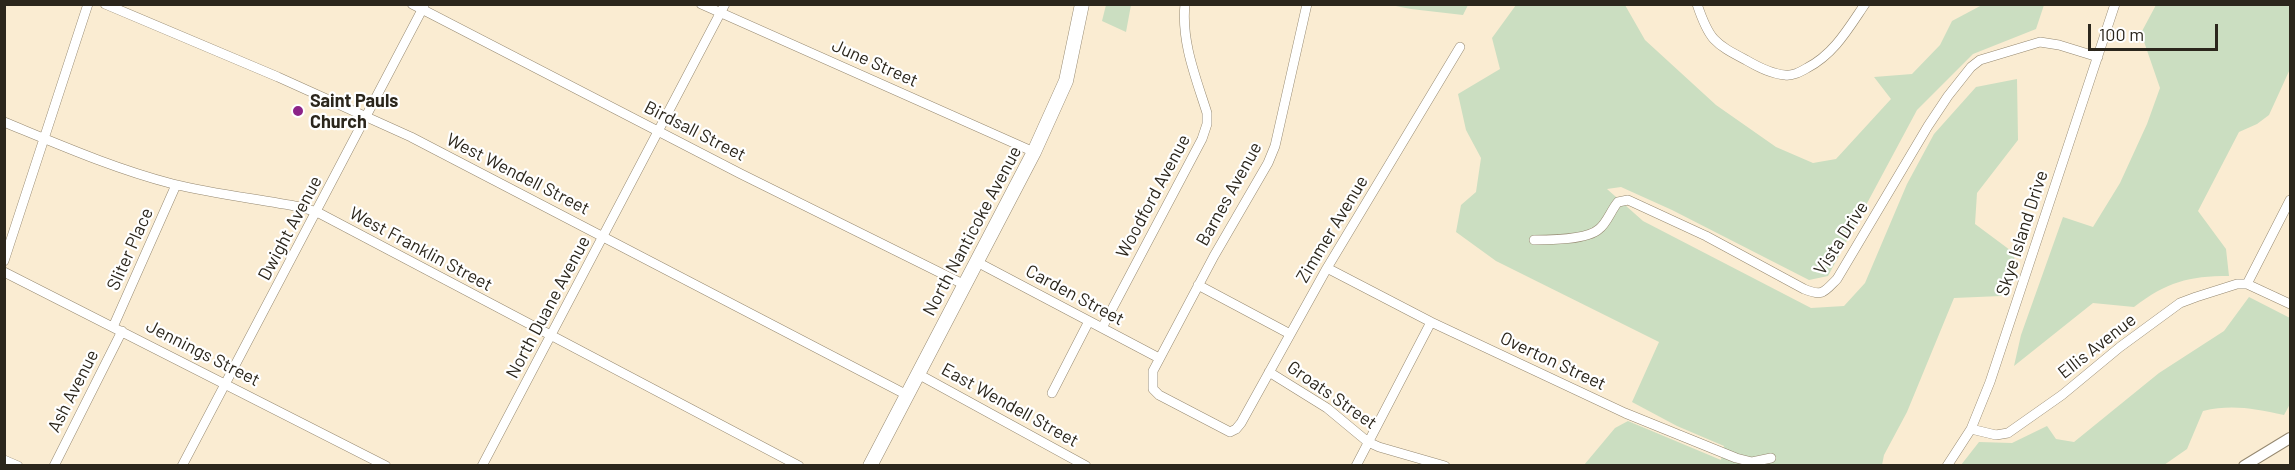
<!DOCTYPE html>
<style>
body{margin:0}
#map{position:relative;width:2295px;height:470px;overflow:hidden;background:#faecd2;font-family:Barlow,sans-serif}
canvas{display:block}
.frame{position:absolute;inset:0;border:6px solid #2b261c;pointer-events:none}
.scale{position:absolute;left:2088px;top:24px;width:130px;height:27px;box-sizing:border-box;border:3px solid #2b261c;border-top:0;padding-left:8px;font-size:18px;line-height:21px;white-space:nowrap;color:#2b261c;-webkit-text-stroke:4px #fff;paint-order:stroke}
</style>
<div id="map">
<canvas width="2295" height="470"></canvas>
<div class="frame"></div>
<div class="scale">100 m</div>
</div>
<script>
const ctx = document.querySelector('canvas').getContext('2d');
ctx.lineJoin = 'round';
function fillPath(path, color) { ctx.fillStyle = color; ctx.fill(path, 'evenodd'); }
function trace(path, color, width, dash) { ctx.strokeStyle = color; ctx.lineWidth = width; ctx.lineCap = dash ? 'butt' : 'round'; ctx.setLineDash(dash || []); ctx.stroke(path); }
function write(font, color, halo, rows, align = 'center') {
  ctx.font = font + ' Barlow,sans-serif'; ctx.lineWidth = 4.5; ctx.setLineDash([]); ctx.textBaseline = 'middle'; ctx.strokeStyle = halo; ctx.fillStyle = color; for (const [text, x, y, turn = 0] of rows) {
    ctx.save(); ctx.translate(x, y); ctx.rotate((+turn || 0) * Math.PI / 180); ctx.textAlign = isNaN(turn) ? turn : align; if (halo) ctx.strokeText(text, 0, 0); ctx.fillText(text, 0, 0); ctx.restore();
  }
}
const green = new Path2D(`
 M1106,5H1131L1126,32L1102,21Z
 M1391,5H1468L1463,15L1411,9Z
 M1516,5H1625L1645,40L1716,105L1776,147L1813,163L1836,159L1891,99L1874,77L1912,74L1940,45L1952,21L1982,5H2044L2036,29L1973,54L1917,110L1828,276L1809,280L1672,210L1621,187L1607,189L1643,221L1811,308L1844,306L1865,283L1907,184L1934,134L1976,87L2017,79L2018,140L1977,193L1975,224L2014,253L2015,272L2001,296L1954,298L1907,412L1884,455L1882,465H1584L1615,428L1628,421L1721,460L1724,446L1677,426L1632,402L1659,342L1496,261L1456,232L1461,205L1476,192L1481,158L1466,130L1458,94L1500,69L1492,38Z
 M2156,5H2290V69L2269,115L2257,124L2239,132L2198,211L2226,249L2229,276C2188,276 2167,282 2134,307L2093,303L2014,366L2021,335L2063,217L2093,227L2120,183L2147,124L2160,88L2141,33Z
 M2249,297L2290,318V404L2284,415C2254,409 2233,404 2203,411L2187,449L2164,465H1961L1979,442L2012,443L2047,426L2056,439L2074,442L2159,373L2224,331Z`);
const minor = new Path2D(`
 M105,4L278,77L411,137L907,395
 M412,4L741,174L965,285
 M701,4L1034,152
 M1307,4L1275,146L1268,163L1214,256L1153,371V389L1159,395L1230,432L1236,429L1241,423L1327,268L1460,47
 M1697,4C1709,40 1714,43 1746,60C1758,67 1771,74 1785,75C1793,76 1800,72 1807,68C1834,54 1848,29 1865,4
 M4,122C60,145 115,169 173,184C214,194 258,199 300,207L317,212L799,466
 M1534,240C1549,240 1587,240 1599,229C1607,223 1611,210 1618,202L1628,200L1706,236L1804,289C1823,297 1824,292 1837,279L1928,126L1948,96L1971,67L1980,60L2040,42L2059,45L2098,57
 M4,261L88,4
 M977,262L1159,358
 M1327,268L1431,322L1625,413L1736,458L1752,462L1771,458
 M4,272L386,466
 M2247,284L2290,200
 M1198,285L1290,334
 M113,327L176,185
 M1102,328L1202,139L1207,124V113C1196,78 1181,42 1185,4
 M1269,372L1327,408L1368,442L1379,447L1445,466
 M918,374L1086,466
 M1052,393L1089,321
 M1971,429L1996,435L2008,433L2062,395L2120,347L2180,303L2196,297L2237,284H2247L2290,304
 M4,460L18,466
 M54,466L122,331
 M182,466L424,6
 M482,466L725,4
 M1356,466L1431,322
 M1947,466L1971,429L1990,382L2115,4`);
const tertiary = new Path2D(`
 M2244,466L2290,438`);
const primary = new Path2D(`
 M870,466L1034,152L1066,81L1082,4`);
const markers = [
 [298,111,6,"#8c2388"]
];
const streetNames = [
 ["June Street",875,63,24],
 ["Birdsall Street",695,131,27],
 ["West Wendell Street",518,174,27],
 ["Barnes Avenue",1229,194,-61],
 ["Woodford Avenue",1153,196,-62],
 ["Dwight Avenue",290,228,-62],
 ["Zimmer Avenue",1332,229,-59],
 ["North Nanticoke Avenue",972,231,-62],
 ["Skye Island Drive",2022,233,-72],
 ["Vista Drive",1841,238,-57],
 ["Sliter Place",130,249,-66],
 ["West Franklin Street",421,249,28],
 ["Carden Street",1075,295,28],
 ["North Duane Avenue",548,307,-62],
 ["Ellis Avenue",2097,346,-38],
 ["Jennings Street",203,353,27],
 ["Overton Street",1553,361,25],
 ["Ash Avenue",73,391,-63],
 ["Groats Street",1332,395,35],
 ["East Wendell Street",1010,405,29]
];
const poiNames = [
 ["Saint Pauls",310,101],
 ["Church",310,122]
];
fillPath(green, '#cbdec1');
trace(minor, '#958870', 10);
trace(tertiary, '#958870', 12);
trace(primary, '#958870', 15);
trace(minor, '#fff', 9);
trace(tertiary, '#fff', 10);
trace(primary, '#fff', 14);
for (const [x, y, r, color] of markers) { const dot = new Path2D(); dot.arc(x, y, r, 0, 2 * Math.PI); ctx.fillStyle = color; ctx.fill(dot); trace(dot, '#fff', 2); }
write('18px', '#2b261c', '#fff', streetNames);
write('bold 18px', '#2b261c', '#fff', poiNames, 'left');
</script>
